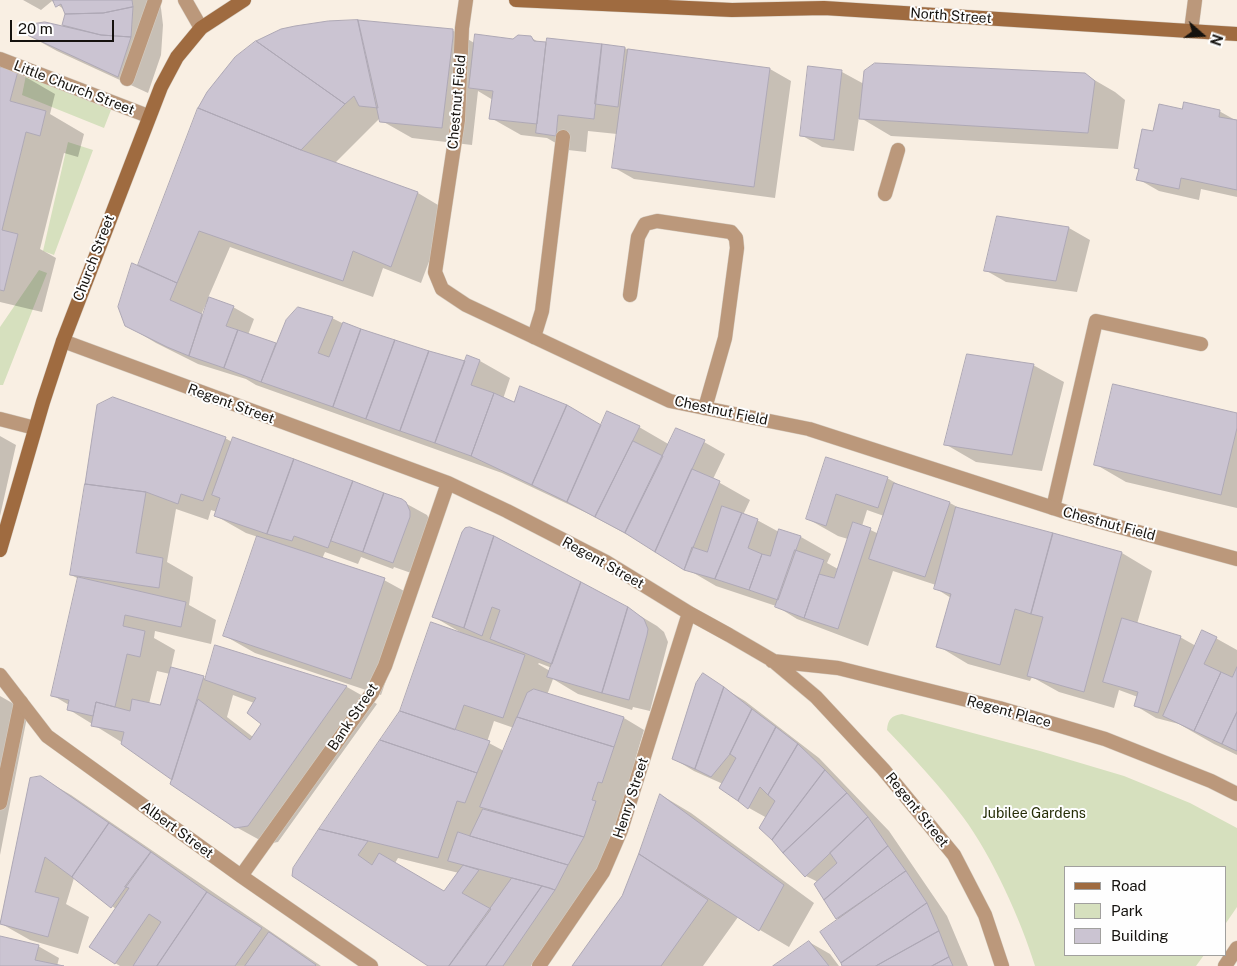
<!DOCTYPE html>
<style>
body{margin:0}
#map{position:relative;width:1237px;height:966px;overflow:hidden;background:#f9efe3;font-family:"Public Sans",sans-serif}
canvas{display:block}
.legend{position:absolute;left:1064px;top:866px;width:162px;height:90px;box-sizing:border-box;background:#fefefe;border:1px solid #a1a09e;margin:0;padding:6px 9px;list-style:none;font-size:15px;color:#15120e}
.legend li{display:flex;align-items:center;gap:10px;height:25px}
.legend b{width:25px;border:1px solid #a1a09e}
.north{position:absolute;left:1177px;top:10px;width:50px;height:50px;-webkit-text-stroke:4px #fefefe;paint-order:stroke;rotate:109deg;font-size:14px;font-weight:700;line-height:20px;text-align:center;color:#15120e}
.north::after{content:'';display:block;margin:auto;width:18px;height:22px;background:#15120e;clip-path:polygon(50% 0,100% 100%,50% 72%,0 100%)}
.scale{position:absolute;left:10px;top:20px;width:104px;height:22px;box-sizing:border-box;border:2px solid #15120e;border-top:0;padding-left:6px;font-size:15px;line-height:18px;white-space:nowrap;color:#15120e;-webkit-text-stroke:4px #fefefe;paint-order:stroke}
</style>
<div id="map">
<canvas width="1237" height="966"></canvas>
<ul class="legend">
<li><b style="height:6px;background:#9f6b40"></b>Road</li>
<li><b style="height:14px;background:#d6e0be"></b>Park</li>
<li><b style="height:14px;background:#cbc4d2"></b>Building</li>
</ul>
<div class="north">N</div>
<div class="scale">20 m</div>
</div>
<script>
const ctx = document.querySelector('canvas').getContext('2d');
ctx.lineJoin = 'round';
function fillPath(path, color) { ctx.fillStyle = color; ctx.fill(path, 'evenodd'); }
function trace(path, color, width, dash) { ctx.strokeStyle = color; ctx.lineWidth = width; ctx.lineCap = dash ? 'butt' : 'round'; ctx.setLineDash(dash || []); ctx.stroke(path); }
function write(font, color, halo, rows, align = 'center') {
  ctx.font = font + ' "Public Sans",sans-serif'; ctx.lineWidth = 4; ctx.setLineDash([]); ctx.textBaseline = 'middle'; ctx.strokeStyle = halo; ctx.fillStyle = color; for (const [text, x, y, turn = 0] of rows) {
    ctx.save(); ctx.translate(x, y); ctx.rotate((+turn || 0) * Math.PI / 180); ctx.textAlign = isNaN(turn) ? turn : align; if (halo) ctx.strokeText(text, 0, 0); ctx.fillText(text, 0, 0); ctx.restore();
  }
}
const green = new Path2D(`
 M26,75L111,110L104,128L22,95Z
 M68,142L93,150L54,255L43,251Z
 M39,270L47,273L3,385H0V327Z
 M902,714L1040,751L1124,776L1190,803L1237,828V907L1226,923V867H1066V955H1204L1196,966H1035C1021,920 992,856 963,817C940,786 914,758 887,730C888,719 891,716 902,714Z`);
const shadow = new Path2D(`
 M23,0H160L163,25L161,55L148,93L57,51L26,34L63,27L66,14L65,10L52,1L41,10Z
 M452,30L476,44L530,37L540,43L625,48L628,50L770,69L791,81L775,198L634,179L613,167L617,134L588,131L586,152L568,150L547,138L521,135L491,118L493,100L478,91L472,145L412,138L382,121L381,117L335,163L418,193L448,211L421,283L383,268L373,297L230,247L208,298L233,307L254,319L248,335L277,345L332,318L344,324L428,352L465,362L468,356L480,361L510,378L503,399L515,404L601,427H639L670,445L704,442L725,454L713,479L750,500L743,515L757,520L779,532L801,537L831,554L827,563L838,569L848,539L838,536L808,519L827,459L887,478L903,487L950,503L961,509L1122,553L1152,571L1137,624L1180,637L1196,646L1203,631L1237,650V755L1214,744L1179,724L1156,718L1136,706L1138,697L1119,690L1114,708L1059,692L1032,677L1030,681L968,664L938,646L951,598L935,588L936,585L893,571L868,646L797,619L776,606L716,586L639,541L589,514L502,473L256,385L246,379L198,364L156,343L126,325L139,267L199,109ZM207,302H209L204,317L201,315ZM867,510L884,516L879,534L862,526Z
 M0,68L17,72L55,94L50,114L84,134L78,157L64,153L40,249L56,258L42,312L0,302Z
 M809,68L842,72L864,84L1084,74L1115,92L1125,100L1118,149L891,136L859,117L854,151L822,147L801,135Z
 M1183,110L1219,111L1237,121V197L1201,189L1199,200L1159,191L1138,179L1140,170L1135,167L1154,132Z
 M998,218L1069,228L1090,240L1077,292L1006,282L985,270Z
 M1033,365L1064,382L1042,471L976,462L945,444Z
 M98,406L225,438L232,442L233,438L405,503L427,515L431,523L414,574L394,567L393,569L361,557L358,564L325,552L322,559L384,580L415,597L381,695L255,653L225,636L258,537L246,533L216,516L217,512L211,510L208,520L176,509L167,562L193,577L189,605L216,620L211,644L155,631L154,638L175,650L171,668L207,679L216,646L347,687L377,704L278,842L267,844L236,827L123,743L68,709L69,705L52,695L79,579L71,575ZM157,671L170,674L161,707L149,704ZM233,695L254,703L262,724L253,737L227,717Z
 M1237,415V508L1126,482L1095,464Z
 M0,436L16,445L0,516Z
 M463,533L627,608L657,626L664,632L668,642L650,711L633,707L632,710L578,694L553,679L547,695L624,718L644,730L635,760L644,765L585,907L575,903L531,966H431L294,869L381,741L460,633V632L434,617ZM539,663L552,668L550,671L538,664ZM494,721L514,728L504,751L487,742ZM398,858L459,873L445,892L395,863Z
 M703,675L745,701L819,758L889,831L947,916L968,966H843L838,919L816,884L818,882L806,876L767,818L749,808L721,788L723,784L694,771L674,759Z
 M0,696L28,712L0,855Z
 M40,777L71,795L321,966H120L115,963L116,909L74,878L66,904L89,917L78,954L30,940L0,923Z
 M661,795L691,813L814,903L789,947L738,917L703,966H575L623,896Z
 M0,938L38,946L59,958L57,966H59H0Z
 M809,942L830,954L839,966H775Z`);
const building = new Path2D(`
 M53,0H132L133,7L103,13L65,14L61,4L56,7Z
 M133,7L131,37L101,35L62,25L65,14L103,13Z
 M358,20L378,108L359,106L354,96L345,104L256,41L281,29L295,26L328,21Z
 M358,20L453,29V37L442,128L380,122Z
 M45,22L101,35L131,37L118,77L25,34L28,25Z
 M475,34L513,39L518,35L531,36L534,41L546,42L537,124L489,119L493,91L469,88Z
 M547,38L602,44L594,119L558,115L556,136L536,133Z
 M256,41L345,104L301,150L198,108L207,92L235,57Z
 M602,44L625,47L618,107L595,104Z
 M628,49L770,68L754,187L612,168Z
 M875,63L1085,73L1095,81L1088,133L859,119L864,71Z
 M808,66L842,70L834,140L800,136Z
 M0,67L18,71L10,101L46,111L40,136L26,132L2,230L18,234L4,291L0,290Z
 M1184,102L1220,110L1219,117L1237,120V190L1181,178L1179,189L1136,180L1139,169L1134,168L1142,129L1153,131L1159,104L1182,109Z
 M198,108L301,150L418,192L391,267L353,251L343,281L199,231L177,283L138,265Z
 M997,216L1069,227L1056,281L984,271Z
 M132,263L177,283L170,300L202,314L189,356L167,347L125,326L118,307Z
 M209,297L234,306L226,326L238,330L224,368L189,356Z
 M298,307L333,317L318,353L329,357L343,322L361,329L333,407L261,382L286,320Z
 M361,329L395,340L366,419L333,407Z
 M238,330L276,343L261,382L224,368Z
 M395,340L429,351L400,431L366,419Z
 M429,351L465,361L435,443L400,431Z
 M967,354L1034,364L1012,455L944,445Z
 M467,355L480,360L471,385L494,393L471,456L435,443Z
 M1113,384L1237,413V428L1221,495L1094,465Z
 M520,386L567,405L532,485L471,456L494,393L514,402Z
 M113,397L226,437L203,501L181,494L178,504L146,492L85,484L97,405Z
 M567,405L601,425L567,502L532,485Z
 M607,411L640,426L595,517L567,502Z
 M676,428L705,440L655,552L625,533Z
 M233,437L294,459L267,534L214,516L220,498L212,495Z
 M633,441L663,456L625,533L595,517Z
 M826,457L888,477L878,508L836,494L826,526L806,519Z
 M294,459L353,481L328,548L294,536L292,541L267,534Z
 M692,469L720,481L684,570L655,552Z
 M353,481L384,493L363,552L331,541Z
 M894,483L950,502L925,577L869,559Z
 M85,484L146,492L136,553L163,558L159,588L70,575Z
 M384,493L402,499L406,502L410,511V517L393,563L363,552Z
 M722,506L742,513L715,579L684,570L692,547L707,552Z
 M956,507L1053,533L1031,614L1015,609L1000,665L936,647L951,594L934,589Z
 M742,513L758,519L748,548L762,554L749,590L715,579Z
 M853,522L871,528L838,629L804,618L819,574L834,578Z
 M470,527L494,536L464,628L432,617L462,532L465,528Z
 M779,529L801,536L778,600L749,590L762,554L770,556Z
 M1053,533L1122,552L1084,692L1027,676L1043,617L1031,614Z
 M257,536L385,578L351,679L223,636Z
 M494,536L581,582L552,664L490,639L500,610L492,607L482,636L464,628Z
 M795,550L824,560L804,618L775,607Z
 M78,577L186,602L181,627L125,615L123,626L145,631L140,657L127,654L115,707L96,702L93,716L67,710L69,700L51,696Z
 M581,582L628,607L602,693L547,677Z
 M628,607L644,619L648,629L647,635L629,700L602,693Z
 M1122,618L1181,636L1158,713L1134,706L1138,692L1103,682Z
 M431,622L525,655L503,718L464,705L455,730L400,711Z
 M1202,630L1217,637L1204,664L1221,672L1194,731L1163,716Z
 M215,645L347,686L248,826L235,828L170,784L198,699L250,740L261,724L247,713L256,698L205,680Z
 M171,667L204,676L172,780L121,744L124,732L91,726L96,702L130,711L132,699L160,705Z
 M1237,667V712L1222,744L1194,731L1221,672L1232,677Z
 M703,673L724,687L695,769L672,759L696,683Z
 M724,687L752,709L730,754L711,777L695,769Z
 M534,689L624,717L614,747L517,717L527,693Z
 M752,709L776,727L738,801L719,788L736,758L730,754Z
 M400,711L490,741L477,773L380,740Z
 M1237,712V751L1222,744Z
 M517,717L614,747L602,783L598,782L592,800L596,801L584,837L480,807Z
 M776,727L798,744L768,795L760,787L748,809L738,801Z
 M380,740L477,773L465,803L457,801L438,858L319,829Z
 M798,744L825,770L772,840L759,828L775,801L768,795Z
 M825,770L847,793L783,853L772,840Z
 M41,776L109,823L72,877L45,857L35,892L59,898L48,937L0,924L30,778Z
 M847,793L868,817L805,877L783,853Z
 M660,794L784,885L759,931L639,854Z
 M483,809L584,837L568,865L470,836Z
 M868,817L888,846L824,900L814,884L837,863L830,853Z
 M109,823L151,852L111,908L72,877Z
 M319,829L368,841L358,855L372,865L379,853L444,891L463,865L479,870L462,893L491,909L449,966H428L292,876L293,868Z
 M458,832L470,836L568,865L555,890L550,888L448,861Z
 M888,846L906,871L836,919L824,900Z
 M151,852L207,892L157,966H133L161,922L149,914L115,964L89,947L129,888L125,887Z
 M639,854L708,900L661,966H572L622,896Z
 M906,871L927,903L841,963L820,932Z
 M512,878L542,886L486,966H449Z
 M542,886L555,890L503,966H486Z
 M207,892L262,928L235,966H157Z
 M927,903L939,931L876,966H842L841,963Z
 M939,931L949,957L932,966H876Z
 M269,932L316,965L315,966H245Z
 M0,936L39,945L35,960L64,966H0Z
 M809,941L829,966H773Z
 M949,957L953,966H932Z`);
const service = new Path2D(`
 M1191,31L1195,0
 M885,194L898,150
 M630,295L638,237L645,224L657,221L731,232L736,238L737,248L725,338L705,408
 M534,337L542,311L563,137
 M1053,508L1096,321L1201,344`);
const pedestrian = new Path2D(`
 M185,0L201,28
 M0,59L148,116
 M127,79L155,0
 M0,803L21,702`);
const minor = new Path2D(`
 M466,0L462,28L458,120L435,272L442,289L466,305L670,401L809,429L1072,514L1237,559
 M63,341L448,483L507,511L606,562L689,613L729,635L772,660L816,697L883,769L954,855L985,915L1002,966
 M0,419L35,428
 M772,661L838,668L999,708L1105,739L1211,781L1237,794
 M0,675L47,736L241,876L371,966
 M241,876L372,693L385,666L448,483
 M539,966L603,872L621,830L689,613
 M1225,966L1237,948`);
const secondary = new Path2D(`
 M516,0L732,10L824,8L1237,34
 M0,550L43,402L63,341L161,87L177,57L201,28L244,0`);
const streetNames = [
 ["North Street",951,16,4],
 ["Little Church Street",74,88,21],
 ["Chestnut Field",457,102,-85],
 ["Church Street",94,258,-69],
 ["Regent Street",231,404,20],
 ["Chestnut Field",721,411,12],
 ["Chestnut Field",1109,524,15],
 ["Regent Street",603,563,29],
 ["Regent Place",1009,712,15],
 ["Bank Street",353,717,-56],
 ["Henry Street",631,798,-72],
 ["Regent Street",917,810,51],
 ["Albert Street",177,830,36]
];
const parkNames = [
 ["Jubilee Gardens",1034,814]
];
fillPath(green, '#d6e0be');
fillPath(shadow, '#0003');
fillPath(building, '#cbc4d2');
trace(building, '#aea8b5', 1);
trace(service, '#d5ccc1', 15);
trace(pedestrian, '#d5ccc1', 15);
trace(minor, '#d5ccc1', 15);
trace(secondary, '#d5ccc1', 15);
trace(service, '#bb987b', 14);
trace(pedestrian, '#bb987b', 14);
trace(minor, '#bb987b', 14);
trace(secondary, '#9f6b40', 14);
write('14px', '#15120e', '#fefefe', streetNames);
write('14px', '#252d06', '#fefefe', parkNames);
</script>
